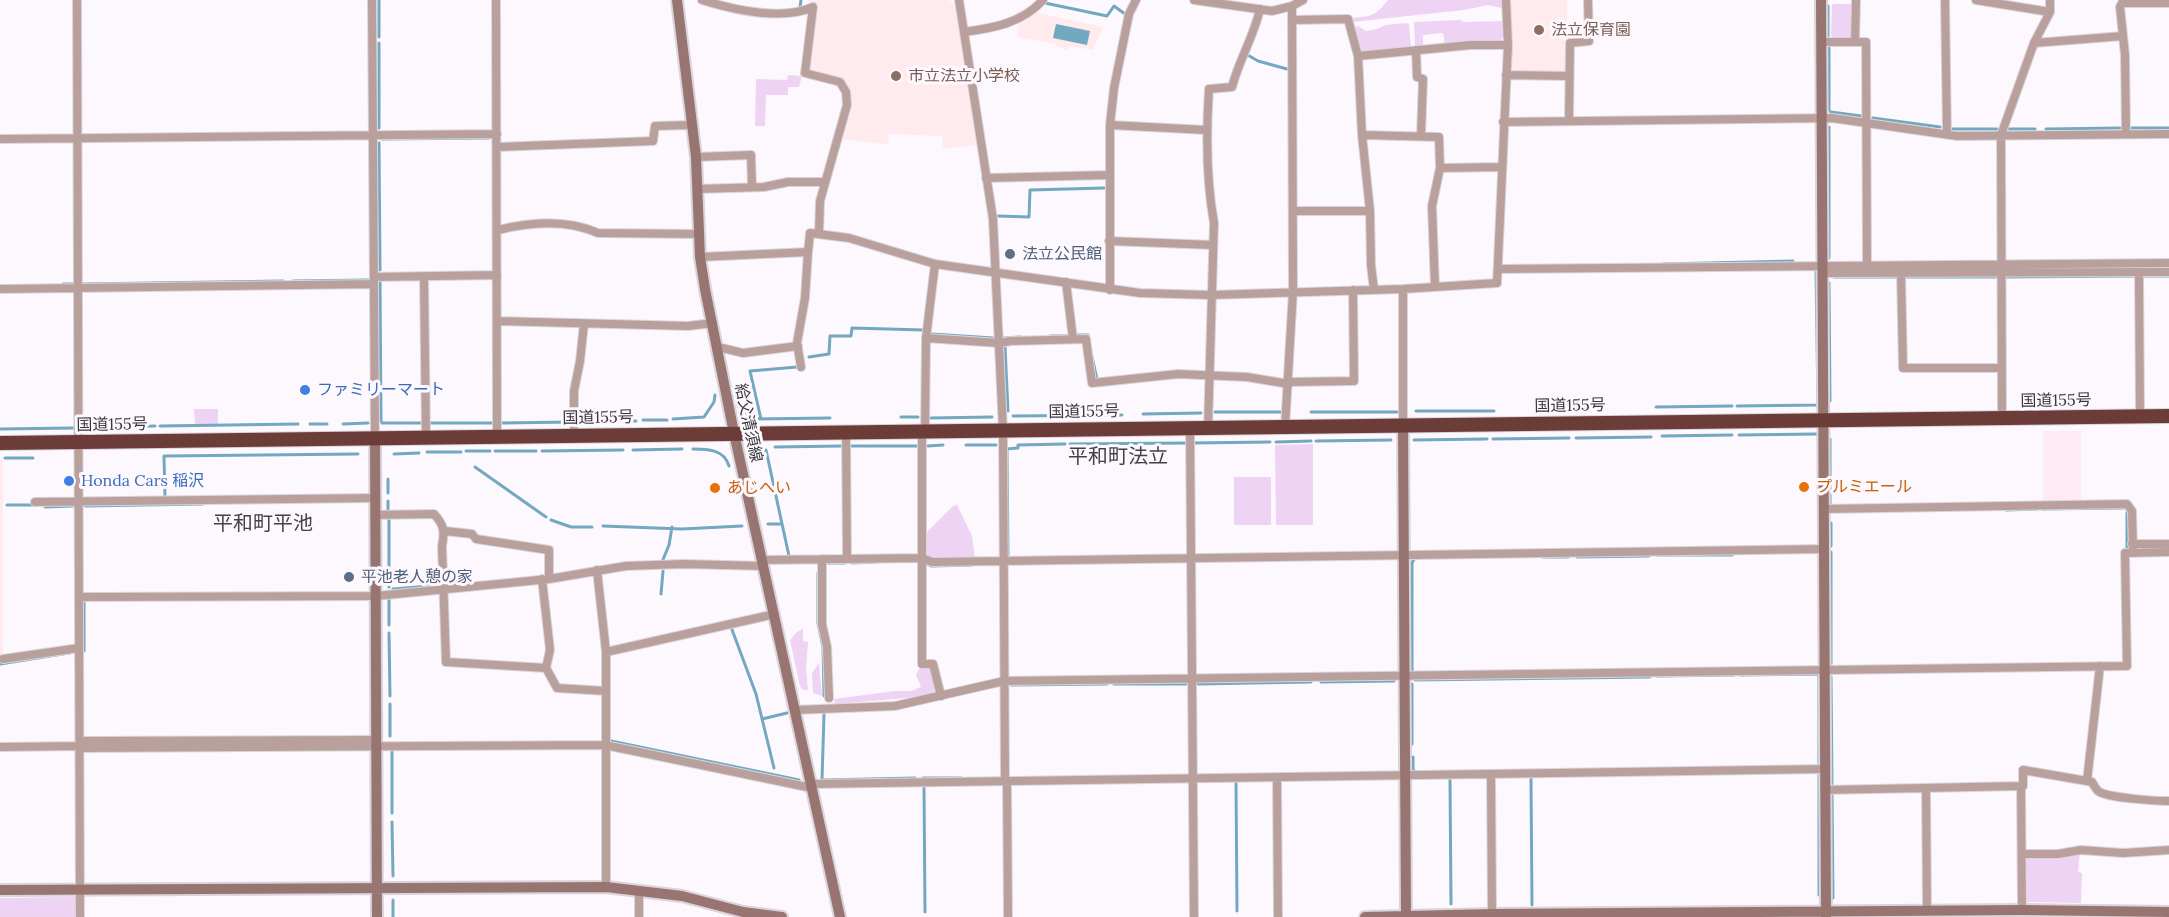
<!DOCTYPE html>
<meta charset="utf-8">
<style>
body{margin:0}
canvas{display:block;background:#fdf8fe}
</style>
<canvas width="2169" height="917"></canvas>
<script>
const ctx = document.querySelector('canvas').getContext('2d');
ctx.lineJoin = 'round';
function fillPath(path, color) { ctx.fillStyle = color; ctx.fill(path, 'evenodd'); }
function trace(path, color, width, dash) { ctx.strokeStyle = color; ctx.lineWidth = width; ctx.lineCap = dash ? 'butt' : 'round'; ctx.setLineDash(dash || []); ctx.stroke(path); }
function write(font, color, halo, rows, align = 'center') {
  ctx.font = font + ' Lora,"Noto Sans JP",serif'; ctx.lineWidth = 6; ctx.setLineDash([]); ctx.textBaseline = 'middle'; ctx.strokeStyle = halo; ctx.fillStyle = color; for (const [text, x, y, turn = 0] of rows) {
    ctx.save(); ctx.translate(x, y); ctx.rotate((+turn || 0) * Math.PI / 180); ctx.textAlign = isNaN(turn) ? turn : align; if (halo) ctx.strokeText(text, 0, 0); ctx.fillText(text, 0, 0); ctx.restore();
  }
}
const industrial = new Path2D(`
 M2043,431H2081V502L2043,503Z`);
const education = new Path2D(`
 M808,0H949L956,6L977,145L943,149L942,136L889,134L888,144L839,139L849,106L841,79L811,72L807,67L816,8Z
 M1509,0H1567V72L1565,74L1510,72L1512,39Z
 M1034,12L1103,27L1093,50L1070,46L1067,50L1056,46V44L1017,37L1019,22Z
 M0,459H3V662H0Z`);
const green = new Path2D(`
 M1388,0H1501L1502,8L1488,5L1464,10L1352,22V18C1373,16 1375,16 1388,0Z
 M1834,4H1850L1853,6L1852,36L1850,38H1834L1831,36L1832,5Z
 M1460,20L1464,22L1504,21L1505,34L1501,40L1445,45L1443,33L1423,35V46L1415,47L1414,22Z
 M1406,23L1409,24L1411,48L1360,53L1353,27L1358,26L1366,31L1377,29L1385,25Z
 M788,75L802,76L799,87H788V95H766L765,126H755L756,79L787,80Z
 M194,409H218V424H195Z
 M1313,444V525H1276L1275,445Z
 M1234,477H1271V525H1234Z
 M957,505L972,536L975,558L930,559L924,554L923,536L953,506Z
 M803,629V641L808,642L806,669L808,690H803L800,686L790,640L797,632Z
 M819,663L822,696L813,693L812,673Z
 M920,667H931L938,692L919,697L835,704L834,699L895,691H911L921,687L916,675Z
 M2080,851L2078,872L2082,873L2081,903L2027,902L2026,858L2028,855Z
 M74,897L76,899V917H0V898Z`);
const water = new Path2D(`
 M1056,24L1090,31L1087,45L1053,38Z`);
const stream = new Path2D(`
 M379,0V37
 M1045,3L1107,16L1114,6L1125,14
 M1828,6V36
 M800,7L801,0
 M379,43V128
 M1829,48V110
 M1246,54L1258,61L1287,69
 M1831,112L1861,116
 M1873,118L1940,127
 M1829,127V258
 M2132,128H2169
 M1952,129H1997
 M2009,129H2035
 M2046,129L2120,128
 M382,139L489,138
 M379,143L380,270
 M998,216L1029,217L1030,190L1104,188
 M1663,264L1793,261
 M2054,268L2169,267
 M2143,276H2169
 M1834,277H1897
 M1905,277H1996
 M2005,277L2135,276
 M380,280L381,421
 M293,281L368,280
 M1829,283L1830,401
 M63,284H73
 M83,284L283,281
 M932,334L993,338
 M1077,335H1088L1089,339
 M1050,336H1069
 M1004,338L1020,337
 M1005,347L1008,411
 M809,357L829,354L830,336H851L852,328L923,330
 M1092,357L1097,379
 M735,397L738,406L755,419L830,418
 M1737,406L1818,405L1816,270
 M1656,407L1732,406
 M1416,411H1494
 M1215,412H1283
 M1311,412H1397
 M1143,414L1201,413
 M1013,416L1122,415
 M901,417H918
 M930,418L992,417
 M673,419L704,417L714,402L715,395
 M761,419L750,371L797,367
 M643,420H667
 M579,421H636
 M382,423H423
 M430,423H494
 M502,423L571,422
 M310,424H327
 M343,424L368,423
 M160,426L298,424
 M82,428L155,426
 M0,429L73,428
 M1739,435L1817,434
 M1662,436L1732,435
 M1576,438L1651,437
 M1493,439L1569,438
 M1830,439V505
 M1414,440L1487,439
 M1316,441L1391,440
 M1276,442L1311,441
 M1192,443L1270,442
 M1070,444L1187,443
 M966,445H996
 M852,446H918
 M928,446L943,445
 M775,447L842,446
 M693,449C707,449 724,449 729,466
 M633,450L682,449
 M766,450L789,556
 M466,451H490
 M495,451H536
 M542,451L623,450
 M427,452H461
 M394,454L419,453
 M5,458H33
 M754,463L766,450
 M475,467L546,517
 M388,479V493
 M165,498L164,456L358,454
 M7,505H36
 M85,506L203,504
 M45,507L73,506
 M2042,509L2124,508
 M2006,510L2037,509
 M388,511V501
 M2127,512V549
 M389,518V587
 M551,520L571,527H592
 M1831,523V546
 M768,524H782
 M603,526L682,529L742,526
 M2138,548H2169
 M1831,552V664
 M1658,555H1732
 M1008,556L1007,449L1018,448V445L1065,444
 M1543,557H1568
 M1577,557L1649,556
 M662,562L669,545L672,527
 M828,563H845
 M852,563L876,562
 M927,564L931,566L971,565
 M818,573V623L823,647L824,696
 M393,589L441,585
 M661,594L663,571
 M389,599V625
 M731,627L756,694L774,768
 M389,633L390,696
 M84,651V603
 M0,664L69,653
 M1412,672V563L1414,559L1418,558
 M1740,675L1818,674L1819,677V766
 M1657,676L1734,675
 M1831,677L1832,784
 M1415,680L1650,677
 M1321,682L1394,681
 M1114,684H1186
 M1198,684L1311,682
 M1412,684V744
 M1011,685L1107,684
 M390,704V736
 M762,719L787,713
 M611,741L799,780
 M392,751V813
 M1413,757V770L1416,772
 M1819,773V895
 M923,778H961
 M1531,779L1532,905
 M822,780L915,778
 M822,780L824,714
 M1450,780L1451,904
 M1236,782L1237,911
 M924,787L925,912
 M1832,792L1833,898
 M392,822L393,876
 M393,900V917`);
const street = new Path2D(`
 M77,0L80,917
 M372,0L375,439
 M496,0L497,437
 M702,0C734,10 781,21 813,7L805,73L840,82L846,92L847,105L820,201L819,233
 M959,0L993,219L1003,430L1005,781
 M1194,0L1272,11L1292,6L1303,0
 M1945,0L1947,134
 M1976,0L2050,12
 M1292,20L1348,19L1358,56L1362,135
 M964,32C994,28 1022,23 1043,0
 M1821,42H1866L1867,265
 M1855,42L1856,0
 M2034,43L2123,36
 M1416,50L1417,77L1423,79L1421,136
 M1358,56L1471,45H1508
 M1506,75L1569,76
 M1569,121L1570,43L1589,41L1588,0
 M1503,122L1832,118L1957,136L2169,134
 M1110,125L1206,130
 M2126,134L2125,55L2120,7L2122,3H2169
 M0,139L497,134
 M497,147L653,141L655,126L692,125
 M696,157L751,155L752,187
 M1440,168L1502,167
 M986,178L1109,175
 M697,189L764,187L788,182H825
 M1293,211H1370L1362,135L1439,137L1440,168L1432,206L1435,287
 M1370,211L1371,265L1374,290
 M498,230C530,222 566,219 598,233L698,234
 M1109,241L1213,245
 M700,257L808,252L810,233L849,238L935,264L1140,293L1211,295L1403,289L1497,283L1508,45L1506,0
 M1498,269L2169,263
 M2139,272L2140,416
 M1822,273L2169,272
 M1901,273L1903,368H2002
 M424,276L426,438
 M374,277L497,275
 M1066,282L1073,339
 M0,289L374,284
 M1110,290V125L1114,88L1129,14L1136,0
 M497,321L688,326L713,323
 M926,338L999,343L1011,341L1086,339L1092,383L1178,374L1247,377L1289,384
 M718,347L743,353L798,346
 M801,367L797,343L805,298L808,252
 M1289,382L1354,381L1353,290
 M2002,418L2001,135L2034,43L2050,12V0
 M1403,425V289
 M1285,427L1293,291L1292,6
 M1190,428L1194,917
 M1208,428L1214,223C1206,179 1206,134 1209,89L1232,87C1239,60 1254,36 1260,9
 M922,430V664H933L941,696
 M925,430L926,338L935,264
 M846,431L847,559
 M574,435V391L580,361L584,324
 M35,502L375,498
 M1823,509L2127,504L2132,511L2133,552
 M375,515L434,514C444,525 445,531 442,546L446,662L546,668L557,688L606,691
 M445,531L472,534L476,539L549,550V579
 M2132,544H2169
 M822,559V624L827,647L829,698
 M763,560L922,558L932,562L1824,549
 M597,570L606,652V887
 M542,579L550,650L546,668
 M79,597L376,596L549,579L626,566L684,564L764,566
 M606,652L775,614
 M3,659L79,648
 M795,710L895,706L1004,681L2127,666L2125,553L2169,552
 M80,741L376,740
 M0,747L80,746
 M80,748L605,745L812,788
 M1491,775L1492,914
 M1277,778L1278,917
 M1007,781L1008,917
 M2087,781L2092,782C2094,785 2095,788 2098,791C2107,798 2156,801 2169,801
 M811,784L1825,769
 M1926,788L1927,911
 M1825,790L2021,786
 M2022,854H2058L2081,850L2123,853L2169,850
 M639,890V917
 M2022,910L2021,786H2023V770L2087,781L2100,666`);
const secondary = new Path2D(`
 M677,0L696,157L700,257L705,289L734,433L840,917
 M1821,0L1826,917
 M1403,425L1406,916
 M375,439L377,917
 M0,890L606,887L682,896L743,912L782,917
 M1365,917L1492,914L2022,910L2169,912`);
const highway = new Path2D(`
 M0,443L2169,416`);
const markers = [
 [1539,30,6,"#8d6e63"],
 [896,76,6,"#8d6e63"],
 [1010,254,6,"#5c6f8a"],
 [305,390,6,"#3f7fe0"],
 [69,481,6,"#3f7fe0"],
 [1804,487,6,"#e8710a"],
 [715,488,6,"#e8710a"],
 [349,577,6,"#5c6f8a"]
];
const educationNames = [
 ["法立保育園",1551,30],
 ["市立法立小学校",908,76]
];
const serviceNames = [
 ["法立公民館",1022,254],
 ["平池老人憩の家",361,577]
];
const shopNames = [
 ["ファミリーマート",317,390],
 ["Honda Cars 稲沢",81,481]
];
const streetNames = [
 ["国道155号",2056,401,-1],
 ["国道155号",1570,406,-1],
 ["国道155号",1084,412,-1],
 ["国道155号",598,418,-1],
 ["給父清須線",748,423,78],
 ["国道155号",112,425,-1]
];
const foodNames = [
 ["プルミエール",1816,487],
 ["あじへい",727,488]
];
const quarterNames = [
 ["平和町法立",1118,457],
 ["平和町平池",263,524]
];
fillPath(industrial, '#fdeaf2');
fillPath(education, '#ffeaee');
fillPath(green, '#eed3f4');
fillPath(water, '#73a8c1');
trace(stream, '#73a8c1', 3);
trace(street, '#dad5db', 10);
trace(secondary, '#dad5db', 14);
trace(highway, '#dad5db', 16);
trace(street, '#b9a09d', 8);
trace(secondary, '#997571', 10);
trace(highway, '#6b3c38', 14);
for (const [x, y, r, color] of markers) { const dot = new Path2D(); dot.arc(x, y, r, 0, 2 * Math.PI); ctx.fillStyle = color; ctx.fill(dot); trace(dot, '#fdf8fe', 2); }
write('16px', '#785e54', '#fdf8fe', educationNames, 'left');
write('16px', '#4e5e75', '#fdf8fe', serviceNames, 'left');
write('16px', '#366cbe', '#fdf8fe', shopNames, 'left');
write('16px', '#3b383b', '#fdf8fe', streetNames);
write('16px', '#c56008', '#fdf8fe', foodNames, 'left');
write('20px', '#454146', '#fdf8fe', quarterNames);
</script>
